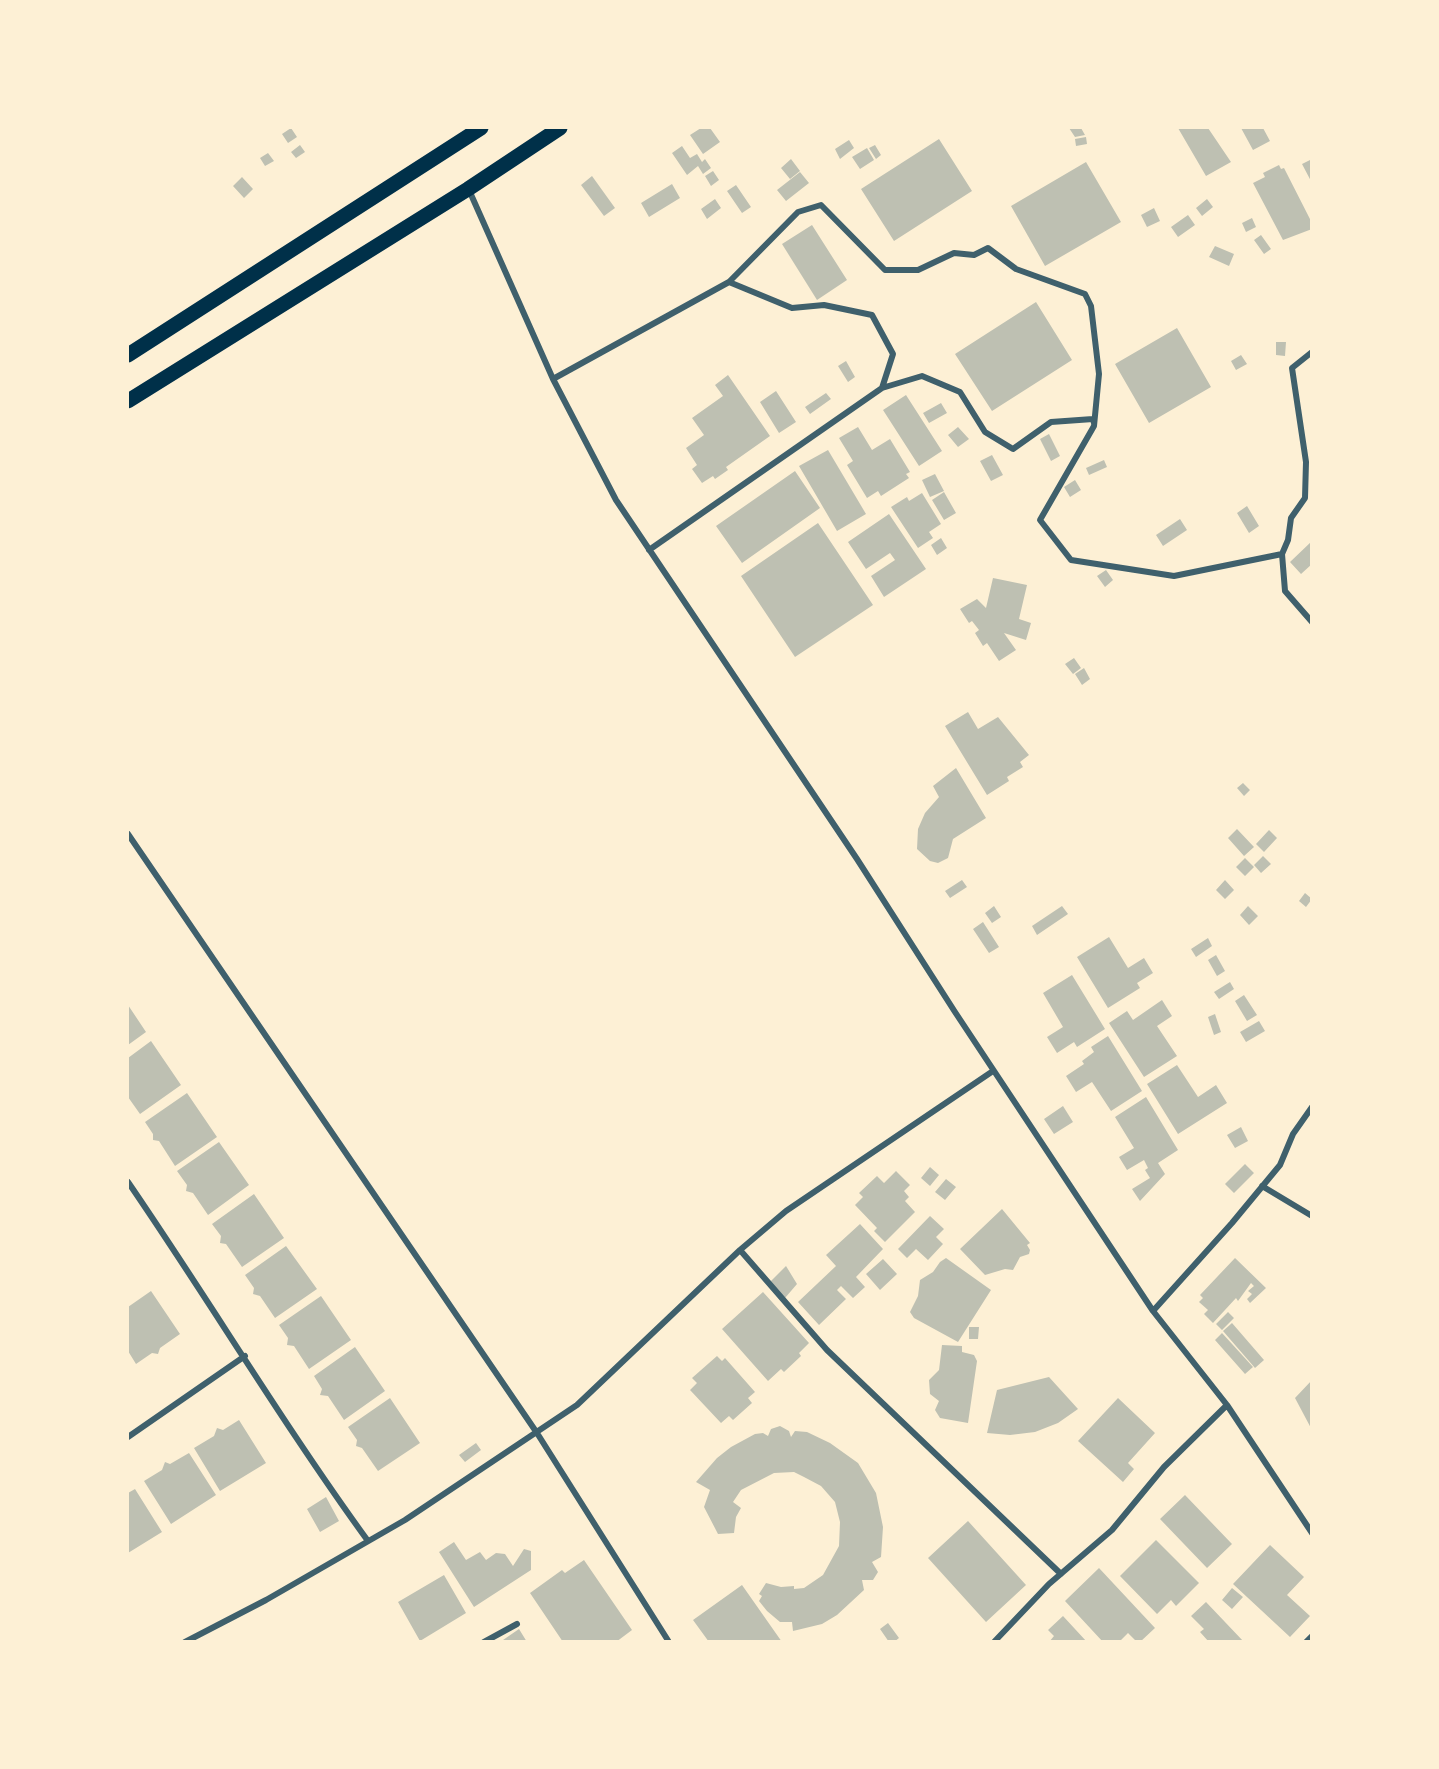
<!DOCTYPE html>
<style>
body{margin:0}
#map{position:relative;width:1439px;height:1769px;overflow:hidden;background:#fdf0d5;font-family:Inter,sans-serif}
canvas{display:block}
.frame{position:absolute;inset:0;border:129px solid #fdf0d5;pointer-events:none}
</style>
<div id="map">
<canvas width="1439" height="1769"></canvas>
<div class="frame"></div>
</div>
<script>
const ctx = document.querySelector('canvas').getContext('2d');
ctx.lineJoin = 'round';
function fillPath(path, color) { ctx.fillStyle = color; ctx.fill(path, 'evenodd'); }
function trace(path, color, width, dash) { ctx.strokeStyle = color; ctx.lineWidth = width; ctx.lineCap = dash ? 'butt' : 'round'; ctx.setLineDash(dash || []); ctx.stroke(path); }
const building = new Path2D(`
 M291,128L297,137L288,143L282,134Z
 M701,128H710L720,142L703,154L690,135Z
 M1069,128H1081L1085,135L1075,137Z
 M1178,128H1208L1231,162L1206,176Z
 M1241,128H1263L1270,141L1253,150Z
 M1086,137L1087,144L1076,146L1075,139Z
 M939,139L972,191L894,241L861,189Z
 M849,140L854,148L840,159L835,149Z
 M300,145L305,152L296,158L291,152Z
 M875,145L881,155L876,159L869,148Z
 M682,146L690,158L697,154L702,162L705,159L711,168L703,174L698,166L687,175L672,153Z
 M867,148L874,160L860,169L852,157Z
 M268,153L274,161L265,166L260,158Z
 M791,159L800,171L790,179L781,168Z
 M1312,159V183L1302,164Z
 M1086,162L1121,222L1045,266L1011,206Z
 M1279,165L1281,169L1284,168L1312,223V229L1283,240L1253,183L1265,177L1263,173Z
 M713,171L719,180L711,186L705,176Z
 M800,172L809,183L786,201L777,190Z
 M592,176L615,208L604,216L581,185Z
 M242,177L253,189L244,198L233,186Z
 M672,184L680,198L649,217L641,203Z
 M736,185L751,207L742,213L727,191Z
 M715,199L721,208L707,219L701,209Z
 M1207,199L1213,207L1202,216L1196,208Z
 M1154,208L1160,221L1147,227L1141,215Z
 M1188,215L1195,225L1178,237L1171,227Z
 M1252,218L1256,227L1246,232L1242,223Z
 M812,225L847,280L817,300L782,244Z
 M1261,235L1271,249L1264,254L1254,240Z
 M1215,246L1234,254L1229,266L1209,257Z
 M1036,302L1072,360L992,411L955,354Z
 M1177,328L1211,387L1149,423L1115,364Z
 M1276,342H1286L1285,356L1276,355Z
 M1241,355L1247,364L1236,370L1231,361Z
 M846,361L855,377L848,382L838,366Z
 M728,375L770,436L726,467L728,470L715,479L713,476L702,483L692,469L697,465L686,448L704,435L692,418L723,396L715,385Z
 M776,391L796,422L779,433L760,402Z
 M826,393L831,399L810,414L805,407Z
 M906,395L942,451L919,466L883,410Z
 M941,403L947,413L929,423L923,413Z
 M858,427L872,450L890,439L910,472L906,474L909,478L881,496L878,491L867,498L847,465L853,461L839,438Z
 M958,427L969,439L958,447L948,435Z
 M1049,434L1060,456L1051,461L1040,439Z
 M828,450L866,514L837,531L799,466Z
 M992,455L1003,475L991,481L980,461Z
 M1104,460L1107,467L1089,475L1086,468Z
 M795,471L820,508L742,563L716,526Z
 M935,474L944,491L930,497L922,480Z
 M1075,480L1081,490L1070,497L1064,487Z
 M944,492L956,513L944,520L932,500Z
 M922,493L941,524L929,532L933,538L918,548L891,507L907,497L909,501Z
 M1247,506L1259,526L1249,533L1237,513Z
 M889,514L926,569L884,597L871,576L895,560L890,553L866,569L848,542Z
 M1180,519L1187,530L1163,546L1156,535Z
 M818,523L873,605L795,657L741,576Z
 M941,538L947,548L937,555L931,545Z
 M1312,541V564L1301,574L1290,562Z
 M1106,570L1113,580L1105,587L1097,576Z
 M993,578L1027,585L1019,619L1031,623L1026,640L1004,633L1016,650L999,661L987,643L983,646L975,633L979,630L972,621L969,623L960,609L977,599L986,608Z
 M1074,658L1081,668L1073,674L1065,664Z
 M1084,668L1090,679L1082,685L1075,674Z
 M968,712L978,729L998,717L1029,755L1020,762L1023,767L1007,777L1009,781L987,795L945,726Z
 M956,768L986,818L953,839L948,858L938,863L930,861L917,849L918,829L925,813L939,797L933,786Z
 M1243,783L1250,790L1244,796L1237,788Z
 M1237,829L1254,847L1244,856L1228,838Z
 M1269,830L1277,838L1264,852L1256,844Z
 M1263,856L1271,864L1261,873L1254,865Z
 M1245,858L1254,867L1245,876L1236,867Z
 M962,880L967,887L950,898L945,891Z
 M1225,880L1234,890L1225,899L1216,890Z
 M1305,893L1312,899L1306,907L1299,901Z
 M994,906L1001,917L992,923L985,913Z
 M1062,906L1068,914L1037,935L1032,926Z
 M1248,906L1258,916L1249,925L1240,915Z
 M983,922L999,947L989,953L973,929Z
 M1109,937L1128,968L1144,958L1153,973L1137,983L1140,988L1108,1008L1077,957Z
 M1208,938L1212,946L1196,957L1191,949Z
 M1216,955L1225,971L1217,976L1208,960Z
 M1072,975L1105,1029L1077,1047L1074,1042L1057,1053L1047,1037L1063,1027L1043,993Z
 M1230,982L1234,989L1219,999L1214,992Z
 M1244,995L1257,1015L1247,1021L1235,1001Z
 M1162,1000L1172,1016L1157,1026L1177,1056L1144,1077L1109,1023L1127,1011L1133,1020Z
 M128,1005L146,1032L128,1045Z
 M1215,1014L1221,1032L1214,1035L1208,1017Z
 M1259,1021L1265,1031L1246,1042L1240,1032Z
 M1108,1036L1142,1091L1111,1111L1092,1082L1076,1092L1066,1076L1084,1064L1082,1061L1094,1052L1091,1047Z
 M151,1041L181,1085L140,1114L128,1097V1058Z
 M1177,1065L1198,1097L1216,1085L1227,1103L1178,1134L1147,1084Z
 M187,1093L217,1137L175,1166L159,1141L153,1140V1134L145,1122Z
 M1146,1097L1178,1150L1158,1163L1165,1174L1140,1201L1132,1189L1150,1178L1145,1170L1148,1168L1144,1160L1127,1170L1119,1157L1134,1148L1115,1117Z
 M1063,1106L1073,1122L1054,1134L1044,1119Z
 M1241,1127L1248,1141L1235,1148L1227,1135Z
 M219,1142L249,1185L208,1215L193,1193L186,1191L187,1185L177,1171Z
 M1245,1164L1254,1173L1234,1193L1225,1184Z
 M930,1167L939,1175L930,1186L921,1178Z
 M896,1171L910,1185L904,1191L909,1197L905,1201L915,1212L885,1242L874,1231L877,1228L855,1205L863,1197L859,1193L877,1176L884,1183Z
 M946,1179L956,1187L945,1200L935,1192Z
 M254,1194L284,1238L242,1267L226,1244L220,1243L221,1236L212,1224Z
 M1002,1209L1030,1243L1027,1245L1030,1250L1029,1254L1020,1257L1013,1270L1005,1269L985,1275L960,1249Z
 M930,1216L944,1229L936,1237L943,1244L928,1260L916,1249L907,1258L898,1249Z
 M860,1224L883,1249L856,1277L865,1287L853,1298L841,1286L837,1290L846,1299L819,1325L798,1302L836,1266L826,1255Z
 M286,1246L317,1289L275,1318L260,1296L253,1294L254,1288L245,1275Z
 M946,1258L991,1290L958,1342L914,1318L910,1312L918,1296L920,1280L933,1272L940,1262Z
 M1235,1258L1266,1288L1250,1303L1247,1299L1252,1294L1248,1291L1254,1286L1251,1283L1238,1301L1236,1298L1213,1323L1204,1314L1208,1310L1199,1302L1203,1298L1200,1295Z
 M883,1259L897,1274L880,1290L866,1274Z
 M786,1266L797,1284L785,1298L770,1282Z
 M151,1291L180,1334L160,1348L158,1354L152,1353L136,1364L128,1351V1307Z
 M763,1292L809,1343L799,1353L801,1356L784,1372L781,1369L768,1381L722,1329Z
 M321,1296L351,1340L309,1369L294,1346L287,1345L288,1338L279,1325Z
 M1228,1312L1234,1318L1222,1330L1216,1324Z
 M1232,1323L1264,1360L1255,1368L1223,1331Z
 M969,1327H979L978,1339H969Z
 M1222,1333L1253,1367L1245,1374L1215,1340Z
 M942,1345L962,1346V1352L974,1355L977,1361L968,1423L940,1418L935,1410L939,1401L930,1394L929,1380L939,1370Z
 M355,1347L385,1391L344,1420L328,1396L320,1395L322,1389L314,1376Z
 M717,1356L722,1361L725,1358L755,1392L748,1398L752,1403L733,1420L729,1416L721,1423L690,1390L697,1383L692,1378Z
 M1049,1377L1078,1409L1058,1423L1035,1432L1010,1435L987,1433L997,1390Z
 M1312,1380V1430L1295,1398Z
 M390,1398L420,1443L378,1471L362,1448L356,1446L357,1440L348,1427Z
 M1118,1398L1155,1433L1128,1463L1134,1469L1123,1482L1078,1441Z
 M239,1420L266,1463L220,1491L194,1448L214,1436L217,1428L223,1430Z
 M780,1426L789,1431L791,1437L795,1431L807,1432L830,1443L858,1463L876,1493L883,1527L881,1557L872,1562L878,1572L873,1580H862L864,1590L837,1615L822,1624L793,1631L792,1622H780L767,1611L759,1601L762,1596L759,1594L766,1583L781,1587L794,1586V1589L804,1588L823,1575L839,1546L840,1522L835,1502L821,1486L804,1477L794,1472L774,1473L741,1490L733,1502L741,1508L736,1517L734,1533L718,1534L704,1507L710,1490L696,1482L717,1458L731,1447L755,1434L763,1433L768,1436L771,1429Z
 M476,1443L481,1450L465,1462L459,1455Z
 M189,1453L216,1495L171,1524L144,1481L162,1470L165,1462L170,1464Z
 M135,1489L162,1532L128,1553V1493Z
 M1185,1495L1232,1544L1207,1568L1160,1519Z
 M326,1497L339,1521L320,1532L307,1509Z
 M968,1521L1026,1585L986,1622L928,1558Z
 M1156,1540L1199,1583L1176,1606L1171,1600L1157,1614L1120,1576Z
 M454,1542L466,1560L480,1552L486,1560L496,1553L505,1554L513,1566L524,1549L531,1551V1570L474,1607L439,1552Z
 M1270,1545L1304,1577L1287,1595L1310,1616L1290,1637L1233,1584Z
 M584,1560L632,1630L616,1642H563L530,1593L562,1570L565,1573Z
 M1099,1568L1155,1628L1140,1642H1137L1128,1633L1119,1642H1103L1065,1601Z
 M444,1575L466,1613L420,1641L398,1602Z
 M742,1585L782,1642H709L693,1620Z
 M1232,1588L1243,1597L1232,1609L1222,1600Z
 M1206,1602L1244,1642H1209L1200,1632L1204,1629L1191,1616Z
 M1063,1616L1087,1642H1049L1054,1636L1048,1630Z
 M888,1623L899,1638L894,1642H889L880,1629Z
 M519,1629L527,1642H504L503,1640Z`);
const minor = new Path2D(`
 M469,190L553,379L616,500L857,859L955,1012L1153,1311L1227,1405L1312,1533
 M729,282L792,308L824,305L872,315L893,354L882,388L922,376L960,392L985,432L1013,449L1051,422L1093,419L1094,423
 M553,379L729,282L798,212L821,205L885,270H918L954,253L974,255L988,248L1016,269L1085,294L1091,306L1099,374L1094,426L1040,520L1071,560L1174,576L1282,554L1285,591L1312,622
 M649,550L882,388
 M1282,554L1288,540L1291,518L1305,498L1306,462L1292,368L1312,352
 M128,834L537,1433L669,1642
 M128,1182C209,1300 283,1424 368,1541
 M1262,1186L1312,1216
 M740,1250L827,1350L1061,1574
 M1153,1311L1232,1223L1280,1165L1293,1134L1312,1107
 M128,1437L245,1356
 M185,1642L266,1600L405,1520L577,1405L740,1250L786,1211L993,1071
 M484,1642L517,1624
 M994,1642L1049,1584L1112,1530L1164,1467L1227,1405
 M1306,1642L1312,1636`);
const primary = new Path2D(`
 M128,355L481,128
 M128,401L468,189L560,128`);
fillPath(building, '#bec0b2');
trace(minor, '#3f606c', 6);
trace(primary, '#003049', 15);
</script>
